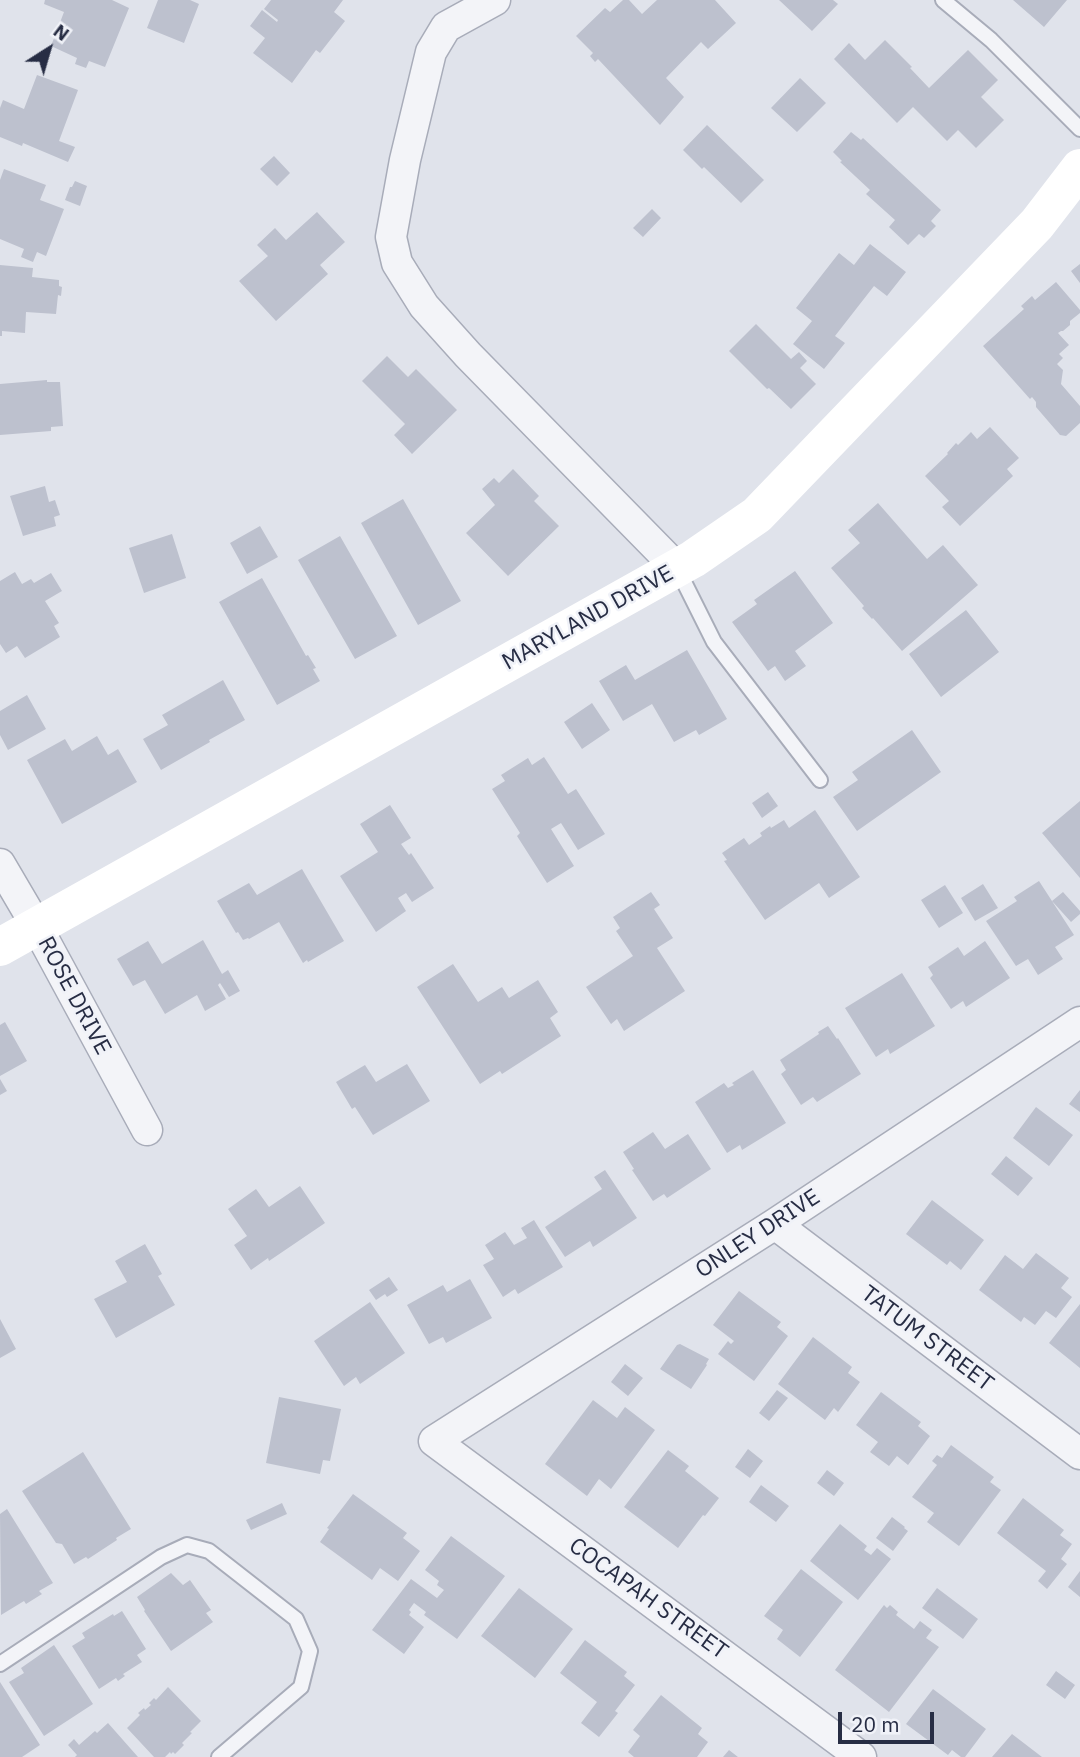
<!DOCTYPE html>
<style>
body{margin:0}
#map{position:relative;width:1080px;height:1757px;overflow:hidden;background:#e0e3eb;font-family:"IBM Plex Sans",sans-serif}
canvas{display:block}
.north{position:absolute;left:14px;top:14px;width:70px;height:70px;-webkit-text-stroke:5px #f0f2f8;paint-order:stroke;rotate:37deg;font-size:19px;font-weight:700;line-height:28px;text-align:center;color:#272d44}
.north::after{content:'';display:block;margin:auto;width:24px;height:32px;background:#272d44;clip-path:polygon(50% 0,100% 100%,50% 72%,0 100%)}
.scale{position:absolute;left:838px;top:1712px;width:96px;height:32px;box-sizing:border-box;border:4px solid #272d44;border-top:0;padding-left:9px;font-size:21px;line-height:24px;white-space:nowrap;color:#272d44;-webkit-text-stroke:5px #f0f2f8;paint-order:stroke}
</style>
<div id="map">
<canvas width="1080" height="1757"></canvas>
<div class="north">N</div>
<div class="scale">20 m</div>
</div>
<script>
const ctx = document.querySelector('canvas').getContext('2d');
ctx.lineJoin = 'round';
function fillPath(path, color) { ctx.fillStyle = color; ctx.fill(path, 'evenodd'); }
function trace(path, color, width, dash) { ctx.strokeStyle = color; ctx.lineWidth = width; ctx.lineCap = dash ? 'butt' : 'round'; ctx.setLineDash(dash || []); ctx.stroke(path); }
function write(font, color, halo, rows, align = 'center') {
  ctx.font = font + ' "IBM Plex Sans",sans-serif'; ctx.lineWidth = 5; ctx.setLineDash([]); ctx.textBaseline = 'middle'; ctx.strokeStyle = halo; ctx.fillStyle = color; for (const [text, x, y, turn = 0] of rows) {
    ctx.save(); ctx.translate(x, y); ctx.rotate((+turn || 0) * Math.PI / 180); ctx.textAlign = isNaN(turn) ? turn : align; if (halo) ctx.strokeText(text, 0, 0); ctx.fillText(text, 0, 0); ctx.restore();
  }
}
const building = new Path2D(`
 M45,0H112L129,8L105,67L89,61L86,68L75,64L77,58L51,46L64,12L44,4Z
 M158,0H190L199,4L184,43L147,28Z
 M271,0H343L334,12L345,21L320,53L316,50L292,83L253,53L265,38L250,26L262,10L277,22L278,20L264,9Z
 M623,0H629L642,14L657,0H715L736,23L708,49L701,42L666,78L684,97L660,125L598,59L595,62L590,56L593,53L576,36L605,8L610,12Z
 M779,0H833L838,4L812,31Z
 M1013,0H1067L1044,27Z
 M885,40L912,67L910,68L929,88L968,50L998,80L981,97L1004,120L976,148L958,130L947,141L913,107L897,123L834,59L849,43L865,60Z
 M37,75L78,90L59,141L75,147L68,162L23,143L22,146L0,137V108L3,100L24,109Z
 M800,78L826,103L797,132L771,108Z
 M707,125L764,180L741,203L704,167L702,169L683,150Z
 M851,132L861,140L863,138L941,210L931,221L936,226L924,238L919,234L908,245L889,227L895,220L866,194L870,190L840,162L842,161L833,152Z
 M274,156L290,173L277,186L260,169Z
 M4,169L46,185L40,200L64,209L46,256L37,252L33,262L21,257L24,249L0,239V180Z
 M75,181L87,186L80,206L65,200L70,187H72Z
 M652,209L661,218L643,237L633,228Z
 M317,212L345,242L320,265L328,274L276,321L239,281L268,256L257,245L275,228L286,240Z
 M870,244L906,272L887,296L874,286L835,336L845,343L824,369L793,344L812,321L796,308L839,253L854,265Z
 M1080,264V283L1071,271Z
 M0,265L33,268L32,277L59,280V286L62,287L61,296L58,295L56,314L26,312L25,333L2,331V336H0Z
 M1056,282L1080,310V313L1070,321V325L1063,331H1061L1058,333L1069,345L1059,354L1063,358L1057,364L1063,370L1061,384L1080,406V423L1066,436L1060,435L1036,407V402L1032,397L1030,399L983,346L1024,309L1021,306L1032,296L1035,300Z
 M756,324L791,359L799,352L807,361L800,368L816,384L791,409L769,388L767,389L729,351Z
 M387,356L408,377L416,369L457,410L412,454L394,435L405,424L362,381Z
 M47,380V382H60L63,426L51,427V431L0,435V384Z
 M990,427L1019,458L1007,469L1013,476L960,526L942,507L949,501L925,476L948,454L947,453L956,443L958,445L971,432L977,439Z
 M513,469L539,496L534,501L559,526L508,576L466,533L495,505L482,489L494,478L499,483Z
 M45,486L49,502L55,500L60,515L54,517L56,526L23,536L10,496Z
 M403,499L461,601L418,625L361,523Z
 M878,503L927,559L943,545L978,585L902,651L873,618L872,619L862,608L864,606L831,568L860,543L848,530Z
 M260,526L278,557L247,574L230,543Z
 M172,534L186,578L144,593L129,548Z
 M340,536L397,636L355,659L298,560Z
 M795,571L833,623L795,651L806,666L785,681L775,666L768,671L732,622L757,604L754,600Z
 M15,572L22,584L31,579L34,583L51,573L62,591L45,601L59,623L54,626L60,637L25,658L17,646L6,653L0,644V581Z
 M262,578L306,656L308,655L316,668L313,669L320,681L277,705L219,602Z
 M966,610L999,652L941,697L909,654Z
 M687,650L727,719L699,735L696,730L674,742L652,704L623,721L599,681L626,665L635,680Z
 M223,680L245,720L209,740L210,742L161,770L143,739L168,725L162,715Z
 M27,695L46,729L8,750L0,735V711Z
 M592,703L610,730L582,749L564,722Z
 M912,730L941,772L857,831L833,797L858,780L852,772Z
 M97,736L108,755L118,749L137,782L62,824L27,760L65,739L72,751Z
 M544,757L568,794L576,789L605,834L578,850L561,823L551,829L574,866L547,883L517,836L520,833L492,789L505,781L501,775L528,758L532,765Z
 M768,792L778,806L762,818L752,803Z
 M1080,801V878L1042,833Z
 M390,805L411,838L401,844L409,855L411,853L434,888L412,902L406,893L398,898L406,911L376,932L340,876L378,852L360,824Z
 M815,810L860,877L829,898L819,883L765,920L724,861L727,860L722,853L744,838L749,845L762,836L760,833L770,826L771,828L784,820L789,828Z
 M302,869L344,941L308,962L307,960L303,963L279,922L249,939L248,938L243,940L238,932L236,933L217,901L249,883L257,895Z
 M1039,881L1074,935L1055,947L1063,959L1038,975L1028,959L1016,966L986,921L1017,901L1014,897Z
 M983,884L998,908L975,921L961,898Z
 M945,885L963,913L939,928L921,900Z
 M651,892L660,905L654,909L673,938L657,948L685,991L624,1031L617,1019L611,1024L586,987L633,956L616,931L620,928L613,917Z
 M1063,892L1080,911V914L1071,922L1052,901Z
 M203,940L222,974L228,970L240,991L229,997L220,983L218,985L226,999L205,1011L197,995L165,1014L145,980L133,986L117,959L148,941L162,964Z
 M985,941L1010,978L966,1007L963,1001L951,1009L930,978L933,975L928,967L958,947L964,956Z
 M453,964L478,1002L502,987L509,998L538,980L558,1012L550,1018L561,1036L502,1074L500,1071L480,1084L417,987Z
 M902,973L935,1026L890,1054L888,1049L876,1057L845,1008Z
 M5,1022L27,1061L0,1076V1025Z
 M828,1026L837,1039L838,1038L861,1074L817,1102L813,1097L801,1105L781,1074L786,1070L780,1060L819,1034L818,1032Z
 M407,1064L430,1101L373,1135L355,1107L352,1109L336,1082L365,1065L376,1082Z
 M753,1070L786,1123L742,1150L740,1145L727,1153L695,1102L724,1083L728,1088L734,1085L732,1083Z
 M0,1079L7,1091L0,1095Z
 M1080,1090V1112L1069,1104Z
 M1036,1107L1073,1135L1049,1166L1013,1138Z
 M653,1132L665,1149L688,1134L711,1169L667,1198L664,1194L653,1201L632,1170L634,1169L623,1152Z
 M1006,1156L1033,1178L1018,1196L991,1174Z
 M605,1170L637,1218L593,1247L590,1241L565,1257L545,1227L602,1189L594,1177Z
 M300,1186L325,1223L269,1261L268,1258L251,1270L234,1245L247,1236L228,1209L256,1189L269,1207Z
 M932,1200L984,1240L961,1270L950,1261L947,1265L906,1234Z
 M534,1220L563,1267L518,1294L515,1289L503,1297L483,1265L494,1259L485,1245L505,1232L514,1245L527,1238L521,1228Z
 M145,1244L162,1274L158,1276L175,1305L116,1338L94,1299L127,1282L115,1261Z
 M1036,1253L1069,1278L1061,1288L1072,1297L1056,1318L1046,1311L1035,1325L1024,1317L1021,1322L979,1290L1005,1255L1023,1269Z
 M389,1277L398,1290L387,1297L385,1294L376,1300L369,1290Z
 M470,1279L492,1318L446,1343L443,1337L429,1344L407,1305L443,1285L447,1292Z
 M739,1291L781,1322L777,1327L788,1336L754,1381L718,1354L728,1341L731,1344L734,1341L713,1325Z
 M370,1302L405,1353L360,1384L356,1377L344,1386L314,1341Z
 M1080,1304V1368L1049,1343Z
 M0,1319L16,1349L0,1358Z
 M813,1337L852,1367L848,1373L860,1382L838,1412L834,1408L825,1420L778,1384Z
 M680,1344L709,1359L706,1364L707,1365L691,1389L660,1369L677,1345Z
 M625,1364L643,1378L628,1396L611,1382Z
 M777,1390L788,1398L769,1421L759,1413Z
 M881,1392L921,1422L918,1426L930,1436L908,1465L897,1456L889,1466L870,1452L878,1442L856,1425Z
 M279,1397L341,1409L330,1461L323,1460L320,1474L266,1463Z
 M593,1400L617,1418L625,1407L655,1430L611,1489L599,1479L587,1496L545,1464Z
 M951,1445L994,1477L990,1482L1001,1490L959,1546L927,1522L934,1513L912,1497L937,1465L932,1461L937,1455L942,1458Z
 M748,1449L763,1461L750,1478L735,1467Z
 M668,1450L689,1466L685,1471L719,1498L705,1516L703,1515L678,1548L624,1507Z
 M83,1452L131,1529L116,1538L117,1540L88,1559L86,1557L74,1564L62,1544L56,1543L22,1491Z
 M827,1470L844,1483L834,1496L817,1483Z
 M761,1485L789,1506L776,1522L749,1502Z
 M353,1494L407,1533L403,1538L420,1551L398,1581L380,1568L372,1580L320,1542L329,1529L327,1528Z
 M1023,1498L1064,1530L1060,1535L1072,1544L1061,1559L1067,1564L1047,1589L1038,1581L1046,1571L997,1533Z
 M282,1503L287,1514L251,1530L246,1520Z
 M7,1509L53,1583L39,1591L42,1594L26,1604L24,1601L1,1615L0,1514Z
 M892,1517L905,1527L904,1528L908,1531L893,1551L876,1538Z
 M840,1524L867,1546L864,1550L871,1555L877,1548L891,1559L858,1600L810,1561Z
 M451,1536L505,1576L457,1639L424,1615L426,1612L414,1603L409,1610L411,1612L409,1615L424,1627L404,1654L372,1630L411,1579L437,1598L444,1590L437,1585L439,1581L425,1570Z
 M801,1569L843,1602L800,1657L777,1639L783,1630L764,1616Z
 M1080,1571V1597L1068,1587Z
 M171,1573L183,1585L190,1580L211,1610L206,1613L213,1622L171,1651L144,1611L145,1610L137,1597Z
 M519,1588L573,1629L535,1678L481,1636Z
 M937,1588L978,1619L963,1639L922,1608Z
 M884,1605L887,1608L890,1605L898,1612L896,1615L914,1629L920,1621L932,1630L926,1638L939,1647L889,1712L835,1670Z
 M122,1611L146,1649L137,1655L142,1662L123,1674L125,1676L118,1681L116,1678L99,1689L72,1646L85,1638L82,1633L113,1614L114,1616Z
 M585,1640L627,1672L624,1676L635,1685L615,1711L618,1713L599,1737L581,1723L597,1702L560,1673Z
 M54,1645L93,1704L44,1736L9,1682L24,1673L21,1668Z
 M1056,1671L1075,1685L1065,1699L1046,1685Z
 M0,1682L40,1745L22,1757H0Z
 M168,1687L201,1721L190,1732L192,1733L182,1743L184,1745L175,1754L173,1752L171,1754L170,1752L165,1757H154L127,1728L140,1715L138,1713L144,1708L145,1710L151,1705L149,1703L154,1698L156,1700Z
 M933,1689L986,1729L965,1757H961L952,1750L948,1755L906,1724Z
 M661,1695L702,1728L698,1734L708,1742L697,1757H634L628,1752L640,1736L633,1730Z
 M108,1723L138,1757H75L77,1755L68,1745L74,1739L79,1745L95,1731L97,1733Z
 M1012,1734L1042,1757H992Z
 M729,1750L738,1757H723Z`);
const lane = new Path2D(`
 M943,0L991,40L1080,129
 M678,570L714,642L820,780
 M0,1664L161,1557L187,1545L209,1551L296,1619L310,1651L301,1687L219,1757`);
const street = new Path2D(`
 M495,0L446,27L431,52L405,160L391,237L397,263L424,306L468,355L677,568
 M0,864L37,927L147,1130
 M775,1224L1080,1454
 M861,1757L434,1441L775,1224L1080,1022`);
const secondary = new Path2D(`
 M0,947L693,559L757,515L1037,224L1080,168`);
const streetNames = [
 ["MARYLAND DRIVE",588,618,-29],
 ["ROSE DRIVE",74,996,62],
 ["ONLEY DRIVE",758,1234,-33],
 ["TATUM STREET",927,1339,37],
 ["COCAPAH STREET",648,1599,36]
];
fillPath(building, '#bdc1ce');
trace(lane, '#a8acb9', 18);
trace(street, '#a8acb9', 33);
trace(lane, '#f3f4f8', 14);
trace(street, '#f3f4f8', 30);
trace(secondary, '#fff', 38);
write('23px', '#272d44', '#f0f2f8', streetNames);
</script>
